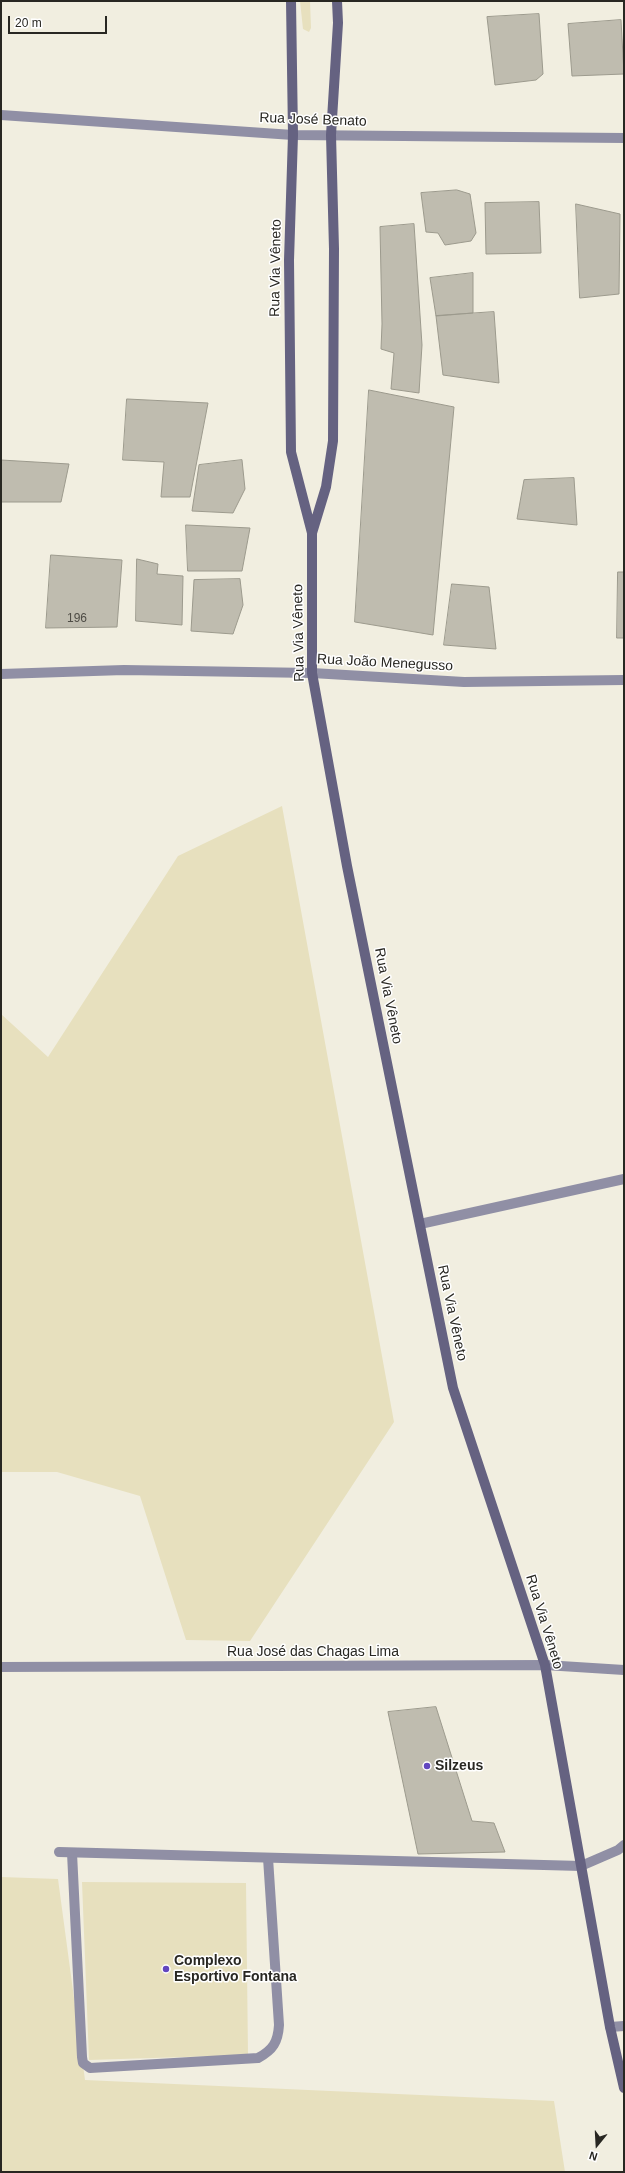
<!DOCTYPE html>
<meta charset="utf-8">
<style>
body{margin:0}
#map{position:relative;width:625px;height:2173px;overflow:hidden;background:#f1eee0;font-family:Helvetica,sans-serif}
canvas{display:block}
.frame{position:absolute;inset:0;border:2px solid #282722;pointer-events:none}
.north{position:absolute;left:577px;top:2125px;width:40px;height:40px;-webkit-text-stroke:3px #fff;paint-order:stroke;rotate:198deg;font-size:11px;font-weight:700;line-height:16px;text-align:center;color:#282722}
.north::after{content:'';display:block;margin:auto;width:14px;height:18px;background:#282722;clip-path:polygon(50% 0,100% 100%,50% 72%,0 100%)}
.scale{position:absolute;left:8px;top:16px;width:99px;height:18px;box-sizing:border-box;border:2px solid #282722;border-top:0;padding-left:5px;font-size:12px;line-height:14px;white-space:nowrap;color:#282722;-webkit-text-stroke:3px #fff;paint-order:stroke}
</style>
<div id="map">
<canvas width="625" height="2173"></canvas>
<div class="frame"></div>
<div class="north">N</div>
<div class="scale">20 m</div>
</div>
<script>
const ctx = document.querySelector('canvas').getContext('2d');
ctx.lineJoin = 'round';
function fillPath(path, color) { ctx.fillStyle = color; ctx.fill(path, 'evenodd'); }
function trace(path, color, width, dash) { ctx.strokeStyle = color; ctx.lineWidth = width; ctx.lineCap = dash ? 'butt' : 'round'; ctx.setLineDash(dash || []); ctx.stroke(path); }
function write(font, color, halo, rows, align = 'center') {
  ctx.font = font + ' Helvetica,sans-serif'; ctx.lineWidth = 3; ctx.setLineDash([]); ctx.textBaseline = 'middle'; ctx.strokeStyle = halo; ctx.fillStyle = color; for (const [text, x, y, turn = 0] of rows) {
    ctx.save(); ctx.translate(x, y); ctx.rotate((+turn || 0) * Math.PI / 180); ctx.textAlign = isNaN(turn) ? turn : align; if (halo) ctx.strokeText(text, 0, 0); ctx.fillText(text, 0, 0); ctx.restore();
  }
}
const green = new Path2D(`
 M300,1H310L311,28L309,32L303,29Z
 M282,806L394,1422L250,1641L186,1640L140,1496L57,1472H1V1014L48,1057L178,856Z
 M1,1877L58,1879L85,2080L554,2101L565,2172H1Z
 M82,1882L246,1883L248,2055L89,2060Z`);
const building = new Path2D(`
 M539,14L543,74L536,80L495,85L487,17Z
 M621,20L624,74L572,76L568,24Z
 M457,190L470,194L476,233L471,241L445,245L438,233L426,232L421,193Z
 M539,202L541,253L486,254L485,203Z
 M576,204L620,214L619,294L580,298Z
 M414,224L422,345L419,393L391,389L394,353L381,349L382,324L380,227Z
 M473,273V313L436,316L430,278Z
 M494,312L499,383L443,375L436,316Z
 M369,390L454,407L433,635L355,622Z
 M127,399L208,403L190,497H161L164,462L123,460Z
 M1,460L69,464L61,502H1Z
 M242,460L245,489L233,513L192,511L199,465Z
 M574,478L577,525L517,519L524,480Z
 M186,525L250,528L242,571H188Z
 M51,555L122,560L117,627L46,628Z
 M137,559L158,564L157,574L183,576L182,625L136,621Z
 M618,572H624V638H617Z
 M240,579L243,605L233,634L191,631L194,580Z
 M452,584L489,587L496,649L444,645Z
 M436,1707L472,1821L494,1823L505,1852L418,1854L388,1712Z`);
const service = new Path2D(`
 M72,1853L82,2057L83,2063L90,2068L258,2058C273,2050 278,2042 279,2025L268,1858
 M581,1866L618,1850L624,1845
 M610,2027L624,2026`);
const minor = new Path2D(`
 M1,115L293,135L624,138
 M1,674L124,670L312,673L464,682L624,680
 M420,1224L624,1179
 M1,1667L545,1665L624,1670
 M59,1852L581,1866`);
const secondary = new Path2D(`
 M291,1L293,135L289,260L291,452L312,533V673L347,866L453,1388L545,1665L610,2027L624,2088
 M312,533L326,487L333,441L334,249L331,135L338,23L337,1`);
const markers = [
 [427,1766,4,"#6146bf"],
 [166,1969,4,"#6146bf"]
];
const numberNames = [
 ["196",77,619]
];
const streetNames = [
 ["Rua José Benato",313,120,2],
 ["Rua Via Vêneto",276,268,-89],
 ["Rua Via Vêneto",299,633,-91],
 ["Rua João Menegusso",385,663,3],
 ["Rua Via Vêneto",388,996,79],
 ["Rua Via Vêneto",452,1313,78],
 ["Rua Via Vêneto",544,1622,73],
 ["Rua José das Chagas Lima",313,1652]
];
const poiNames = [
 ["Silzeus",435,1766],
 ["Complexo",174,1961],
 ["Esportivo Fontana",174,1977]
];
fillPath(green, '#e7e0be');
fillPath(building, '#bfbcaf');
trace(building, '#9c9a8d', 1);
trace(service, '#908fa5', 10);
trace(minor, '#908fa5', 10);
trace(secondary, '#656281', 10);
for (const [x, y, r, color] of markers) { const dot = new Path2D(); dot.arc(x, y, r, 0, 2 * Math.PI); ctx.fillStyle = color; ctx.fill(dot); trace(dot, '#fff', 1.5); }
write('12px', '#4e4c45', null, numberNames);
write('14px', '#282722', '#fff', streetNames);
write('bold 14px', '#282722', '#fff', poiNames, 'left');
</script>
